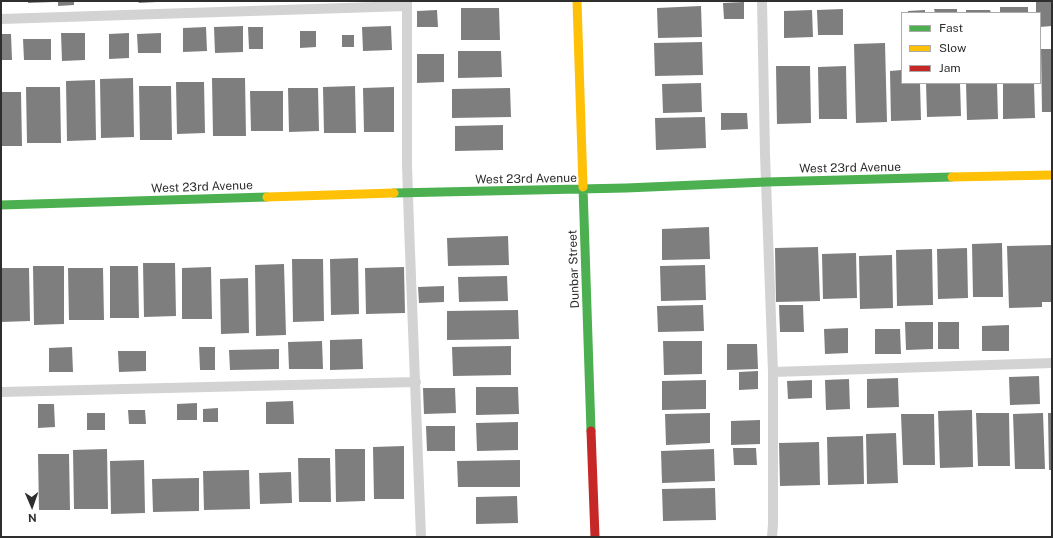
<!DOCTYPE html>
<style>
body{margin:0}
#map{position:relative;width:1053px;height:538px;overflow:hidden;background:#fff;font-family:"Public Sans",sans-serif}
canvas{display:block}
.frame{position:absolute;inset:0;border:2px solid #2e2e2e;pointer-events:none}
.legend{position:absolute;left:901px;top:12px;width:140px;height:72px;box-sizing:border-box;background:#fff;border:1px solid #ababab;margin:0;padding:5px 7px;list-style:none;font-size:12px;color:#2e2e2e}
.legend li{display:flex;align-items:center;gap:8px;height:20px}
.legend b{width:20px;border:1px solid #ababab}
.north{position:absolute;left:12px;top:486px;width:40px;height:40px;-webkit-text-stroke:3px #fff;paint-order:stroke;rotate:178deg;font-size:11px;font-weight:700;line-height:16px;text-align:center;color:#2e2e2e}
.north::after{content:'';display:block;margin:auto;width:14px;height:18px;background:#2e2e2e;clip-path:polygon(50% 0,100% 100%,50% 72%,0 100%)}
</style>
<div id="map">
<canvas width="1053" height="538"></canvas>
<div class="frame"></div>
<ul class="legend">
<li><b style="height:5px;background:#4caf50"></b>Fast</li>
<li><b style="height:5px;background:#ffc107"></b>Slow</li>
<li><b style="height:5px;background:#c62828"></b>Jam</li>
</ul>
<div class="north">N</div>
</div>
<script>
const ctx = document.querySelector('canvas').getContext('2d');
ctx.lineJoin = 'round';
function fillPath(path, color) { ctx.fillStyle = color; ctx.fill(path, 'evenodd'); }
function trace(path, color, width, dash) { ctx.strokeStyle = color; ctx.lineWidth = width; ctx.lineCap = dash ? 'butt' : 'round'; ctx.setLineDash(dash || []); ctx.stroke(path); }
function write(font, color, halo, rows, align = 'center') {
  ctx.font = font + ' "Public Sans",sans-serif'; ctx.lineWidth = 4; ctx.setLineDash([]); ctx.textBaseline = 'middle'; ctx.strokeStyle = halo; ctx.fillStyle = color; for (const [text, x, y, turn = 0] of rows) {
    ctx.save(); ctx.translate(x, y); ctx.rotate((+turn || 0) * Math.PI / 180); ctx.textAlign = isNaN(turn) ? turn : align; if (halo) ctx.strokeText(text, 0, 0); ctx.fillText(text, 0, 0); ctx.restore();
  }
}
const building = new Path2D(`
 M28,1H53V2L28,3Z
 M58,1H74V5L58,6Z
 M138,1H157V2L139,3Z
 M744,2V19H724L723,3Z
 M1036,2H1052V26L1040,27V13H1036Z
 M701,6L702,37L658,38L657,8Z
 M1000,7H1028V13H1000Z
 M461,8H499L500,40H461Z
 M843,9V35H818L817,10Z
 M934,9H957V13H935Z
 M437,10L438,27H417V11Z
 M812,10L813,37L784,38V11Z
 M925,10V13H908V11Z
 M966,10H990L991,13H966Z
 M243,26V52L215,53L214,27Z
 M391,26L392,50L363,51L362,27Z
 M206,27L207,51L183,52V28Z
 M248,27H263V49H249Z
 M300,31H316V47L300,48Z
 M61,33H85V60L62,61Z
 M129,33V58L109,59V34Z
 M161,33V53H138L137,34Z
 M1,34H11L12,60H1Z
 M342,35H354V47H342Z
 M23,39H51V60H24Z
 M702,42L703,75L655,76L654,43Z
 M885,43L887,122L856,123L854,44Z
 M1041,49H1052V112H1042Z
 M458,51H501L502,77L458,78Z
 M417,54H444V82L417,83Z
 M776,66H810L811,123L777,124Z
 M846,66L847,119H819L818,67Z
 M902,70V83H920L921,120L891,121L890,71Z
 M133,78L134,137L101,138L100,79Z
 M212,78H245L246,136H213Z
 M95,80L96,140L67,141L66,81Z
 M176,82H204L205,133L177,134Z
 M701,83L702,112L663,113L662,84Z
 M926,83H960L961,116L927,117Z
 M966,83H997L998,119L967,120Z
 M1003,83H1034L1035,118L1003,119Z
 M139,86H171L172,140H140Z
 M355,86L356,133H324L323,87Z
 M26,87H60L61,143H27Z
 M394,87V132H364L363,88Z
 M288,88H318L319,131L289,132Z
 M510,88L511,117L452,118V89Z
 M250,91H283V131H251Z
 M1,92H21L22,146H1Z
 M721,113H747L748,129L721,130Z
 M705,117L706,148L656,150L655,118Z
 M503,125V150L455,151V126Z
 M709,227L710,259L662,260V229Z
 M508,236L509,265L448,266L447,238Z
 M1002,243L1003,297H973L972,244Z
 M1052,245V302H1042V307L1009,308L1007,246Z
 M818,247L820,301L776,302L775,248Z
 M967,248L968,298L938,299L937,249Z
 M932,249L933,305L897,306L896,250Z
 M856,253L857,298L823,299L822,254Z
 M892,255L893,308L860,309L859,256Z
 M358,258L359,314L331,315L330,259Z
 M292,259H323L324,321L293,322Z
 M143,263H175L176,316L144,317Z
 M284,264L286,335L256,336L255,265Z
 M705,265L706,300L661,301L660,266Z
 M33,266H64V324L34,325Z
 M110,266H138L139,318H110Z
 M211,267L212,319H182V268Z
 M404,267L405,313L366,314L365,268Z
 M1,268H29L30,321L1,322Z
 M68,268H103L104,320H69Z
 M507,276L508,301L459,302L458,277Z
 M248,278L249,333L221,334L220,279Z
 M444,286V302L419,303L418,287Z
 M703,305L704,331L658,332L657,306Z
 M779,305H803L804,332H780Z
 M518,310L519,339L447,340V311Z
 M905,322H933V349L906,350Z
 M938,322H959V349H938Z
 M1009,325V351H982V326Z
 M848,328V353L825,354L824,329Z
 M875,329H900L901,354H875Z
 M362,339L363,369L330,370V340Z
 M322,341L323,369H289L288,342Z
 M663,341H702V374L664,375Z
 M727,344H757L758,369L727,370Z
 M511,346V375L453,376L452,347Z
 M72,347L73,372H49V348Z
 M199,347H215V370H200Z
 M279,349V369L230,370L229,350Z
 M118,351H146V371L119,372Z
 M758,371V389L739,390V372Z
 M1039,376L1040,404L1010,405L1009,377Z
 M898,378L899,407L867,408V379Z
 M849,379L850,409L826,410L825,380Z
 M706,380V409L662,410V381Z
 M812,380V398L788,399L787,381Z
 M476,387H518L519,414L476,415Z
 M423,388H455L456,413L424,414Z
 M293,401L294,424H266V402Z
 M197,403V420H177V404Z
 M38,404H54L55,427L38,428Z
 M218,408V422H203V409Z
 M128,410H145L146,424H129Z
 M972,410L973,467L940,468L938,411Z
 M87,413H105V430H87Z
 M710,413V443L666,445L665,414Z
 M976,413H1009L1010,466H978Z
 M1043,413L1045,469H1015L1013,414Z
 M1048,413H1052V470H1049Z
 M901,414H934L935,465H903Z
 M760,420V444L731,445V421Z
 M518,422V450L477,451L476,423Z
 M426,426H455V451H427Z
 M896,433L898,483L867,484L866,434Z
 M863,436L864,484L828,485L827,437Z
 M819,442L820,485L780,486L779,443Z
 M404,446V499H374L373,447Z
 M733,448H756L757,465H734Z
 M107,449L108,509H74L73,450Z
 M335,449H365V501L336,502Z
 M714,449L715,481L662,483L661,451Z
 M38,454H69L70,510H39Z
 M298,458H330L331,502H299Z
 M144,460L145,513L111,514L110,461Z
 M520,460V487H458L457,461Z
 M249,470L250,509L204,510L203,471Z
 M291,472L292,503L260,504L259,473Z
 M199,478V511L153,512L152,479Z
 M715,488L716,520L663,521L662,489Z
 M517,496L518,523L476,524V497Z`);
const lane = new Path2D(`
 M407,1V165L409,225L421,537
 M762,1L765,154L773,372V524L772,537
 M1,19L407,6
 M773,372L1052,363
 M1,392L416,382`);
const fast = new Path2D(`
 M583,187L591,431
 M394,193L626,188L766,182L952,177
 M1,205L267,197`);
const slow = new Path2D(`
 M577,1L583,187
 M952,177L1052,175
 M267,197L394,193`);
const jam = new Path2D(`
 M591,431L595,537`);
const streetNames = [
 ["West 23rd Avenue",850,168,-1],
 ["West 23rd Avenue",526,179,-1],
 ["West 23rd Avenue",202,187,-2],
 ["Dunbar Street",574,269,-92]
];
fillPath(building, '#7e7e7e');
trace(lane, '#d3d3d3', 10);
trace(fast, '#4caf50', 9);
trace(slow, '#ffc107', 9);
trace(jam, '#c62828', 9);
write('12px', '#2e2e2e', '#fff', streetNames);
</script>
